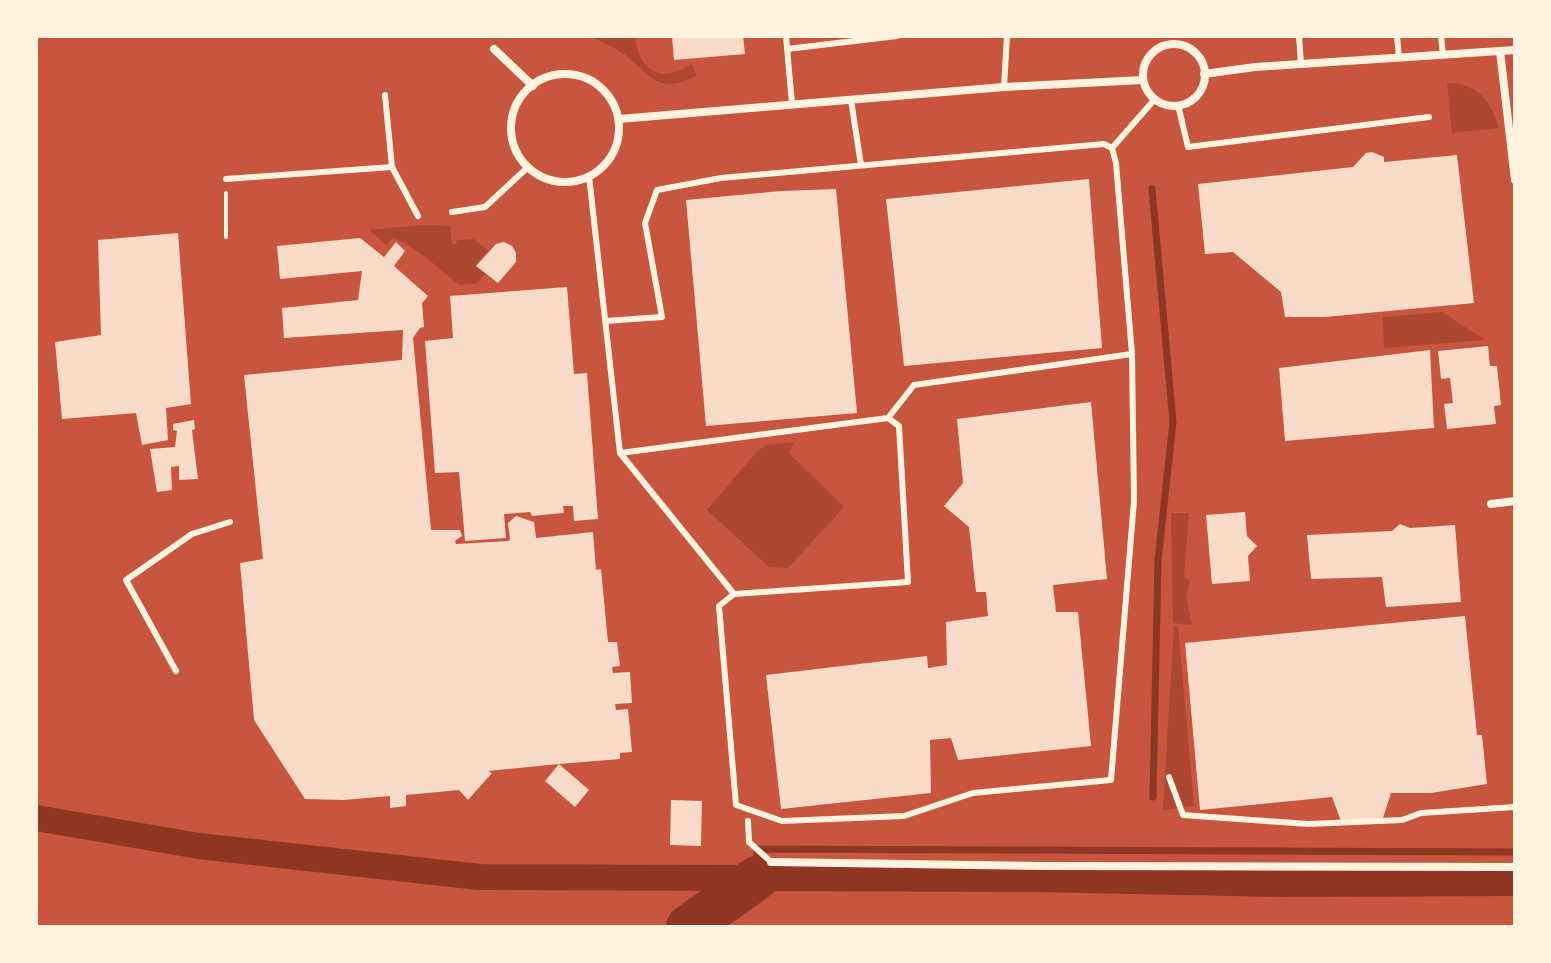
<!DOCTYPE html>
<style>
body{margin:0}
#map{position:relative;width:1551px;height:963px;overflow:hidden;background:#c8553d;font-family:Karla,sans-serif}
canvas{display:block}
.frame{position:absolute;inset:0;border:38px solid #fff3e0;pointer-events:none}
</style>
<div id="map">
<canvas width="1551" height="963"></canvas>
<div class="frame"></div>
</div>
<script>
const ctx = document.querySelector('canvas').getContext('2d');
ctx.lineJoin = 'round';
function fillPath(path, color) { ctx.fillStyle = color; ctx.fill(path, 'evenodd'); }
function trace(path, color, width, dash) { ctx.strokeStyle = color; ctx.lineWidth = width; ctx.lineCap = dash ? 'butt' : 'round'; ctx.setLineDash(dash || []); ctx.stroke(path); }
const green = new Path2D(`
 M590,36H635C639,72 661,84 692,64L697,76C660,92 656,82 629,58C619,49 603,43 590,36Z
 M1447,83C1477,82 1491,101 1499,128L1452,133Z
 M423,225L450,226L452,244H456L457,240L474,239L488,251L476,264L486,272L478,283L459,285L428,259L405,243L393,238L386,245L369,230Z
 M1442,312L1485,340L1384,348L1383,317Z
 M794,442L789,453L844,507L788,568L769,567L707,510L758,450L767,445Z
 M1171,513H1189L1184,576L1190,581L1186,597L1192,625L1173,623Z
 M1174,626L1178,627L1194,806L1163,810Z`);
const stream = new Path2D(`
 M1152,189L1173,422L1158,560L1153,797
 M757,878V849L1515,852`);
const canal = new Path2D(`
 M36,818L199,846L479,877L1035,879L1280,884L1515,883`);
const river = new Path2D(`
 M688,927L757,878`);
const building = new Path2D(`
 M672,36H743L745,54L674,60Z
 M1372,152L1384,157V162L1457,155L1474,303L1325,317H1285L1281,292L1233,252L1205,254L1198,184L1353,167L1366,153Z
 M1089,179L1102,348L904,366L886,199Z
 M836,189L857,413L706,426L686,200L781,191Z
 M178,233L191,404L166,408L168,440L142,445L136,413L62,419L55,342L101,335L98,240Z
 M360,238L384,257L396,242L405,251L394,266L428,296L422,303L424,327L420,328L413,338L431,530H460L462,536L455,541L456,544L508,541L510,540L508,523L516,516L534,522L536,538L593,532L596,570L601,569L608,642H617L620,666L612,667L613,673L630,672L632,703L615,704L616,710L628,709L632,752L620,753V759L559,764L589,790L575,807L545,781L559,764L488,771L492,773L468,800L459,790L406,795V806L390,808V796L343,800L305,799L254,720L240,563L263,559L244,375L402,360L403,330L284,338L282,308L358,300L362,271L280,279L277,246Z
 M504,242L512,246L516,253V262L498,283L476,266L496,244Z
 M567,287L574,374L587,373L598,519L574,521L573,506H563L564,513L532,516L530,512L504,514L506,538L465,541L459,472L435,473L425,341L453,338L450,296Z
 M1488,346L1490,366H1497L1501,405L1494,406L1496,424L1447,429L1444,404L1453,403L1450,378L1441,379L1438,351Z
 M1430,350L1434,428L1285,441L1279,368Z
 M1091,402L1107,579L1053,585L1056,612H1078L1091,746L958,760L951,738L930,740L931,793L781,809L766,675L927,656L928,668L947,665L946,622L988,616L986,592H976L969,527L944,506L963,483L957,419Z
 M194,420L195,429L192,430L198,479L179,480V466L171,467L172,490L157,492L150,449L175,447L177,431L173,430V424Z
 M1245,512L1247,536L1257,546L1248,556L1250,581L1212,584L1206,515Z
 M1400,524L1410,528L1455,525L1461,602L1386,607L1382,577L1311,579L1307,535L1392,531Z
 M1465,616L1477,735H1482L1487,784L1431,793H1391L1383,818L1341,821L1332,797L1200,810L1185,643Z
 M671,800L702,801L701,846L670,845Z`);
const path = new Path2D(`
 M226,193V237`);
const service = new Path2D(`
 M786,36L792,104
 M1299,36L1301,64
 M1397,36L1399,58
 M1441,36L1443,55
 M787,49L897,36
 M1004,87L1007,36
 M385,95L392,167L418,216
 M851,100L861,165
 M1178,105L1188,147L1429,117
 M1112,148L1155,99
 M589,176L620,453L888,418L914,385L1132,354L1116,163L1112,148L1104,144L721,178L657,190L645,223L662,317L605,321
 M226,179L392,167
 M452,212L485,207L527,168
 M620,453L734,594L908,582L899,426L888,418
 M734,594L719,606L736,805L782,821L904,816L973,793L1111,780L1134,501L1132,354
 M176,671L126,580L192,534L230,522
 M1169,777L1183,815L1308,824L1402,820L1421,813L1515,807
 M748,821L749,842L771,862`);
const minor = new Path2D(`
 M1143 75a31 31 0 1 1 62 0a31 31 0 1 1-62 0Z
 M494,49L533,86
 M1500,51L1515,180
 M511 128a54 54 0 1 1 108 0a54 54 0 1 1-108 0Z
 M1204,74L1255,67L1515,50
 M619,119L1004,87L1143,80
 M1491,504L1515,501
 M771,862L1042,866L1515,867`);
fillPath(green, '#ae4732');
trace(stream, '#8f3625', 7);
trace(canal, '#8f3625', 26);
trace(river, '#8f3625', 44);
fillPath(building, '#f7dbc8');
trace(path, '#fff3e0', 4);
trace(service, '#fff3e0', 6);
trace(minor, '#fff3e0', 8);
</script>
